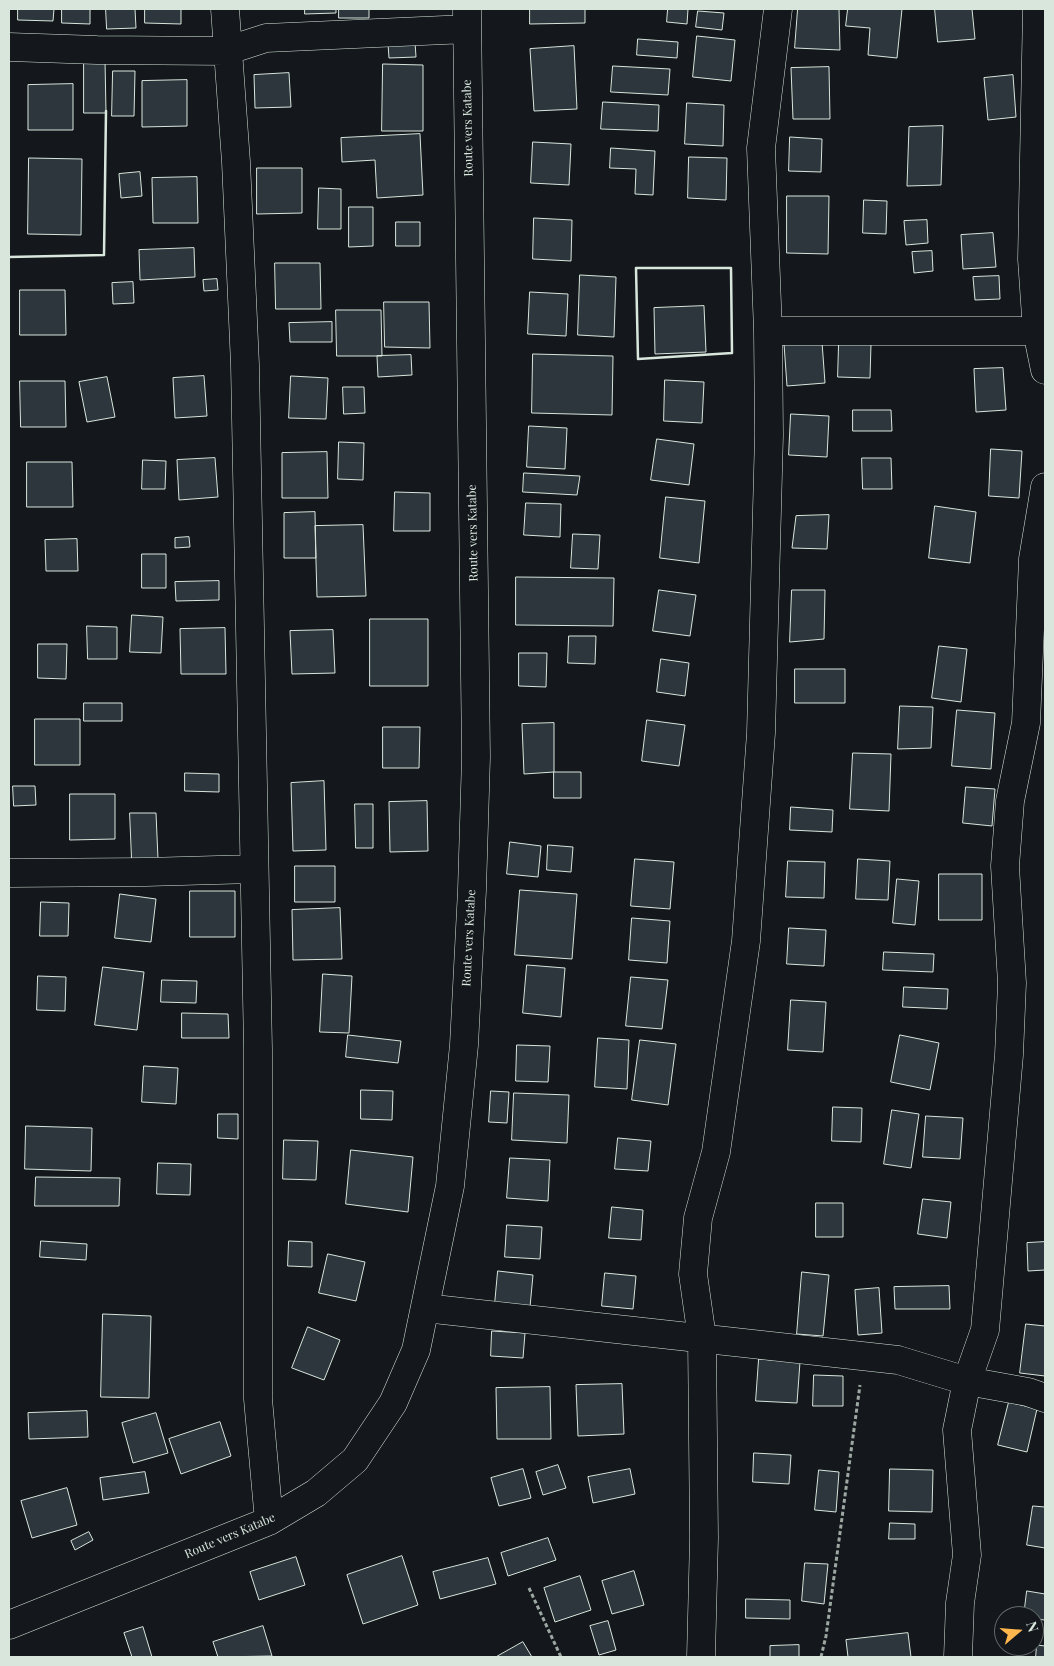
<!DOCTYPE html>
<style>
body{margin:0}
#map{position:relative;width:1054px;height:1666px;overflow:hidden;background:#14181c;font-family:"Playfair Display",serif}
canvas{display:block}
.frame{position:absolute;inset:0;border:10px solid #d8e6dc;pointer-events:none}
.north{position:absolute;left:994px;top:1606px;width:50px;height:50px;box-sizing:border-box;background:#14181c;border:1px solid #626a69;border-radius:50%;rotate:72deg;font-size:14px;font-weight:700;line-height:20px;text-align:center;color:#d8e6dc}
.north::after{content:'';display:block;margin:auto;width:18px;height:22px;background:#ffb74d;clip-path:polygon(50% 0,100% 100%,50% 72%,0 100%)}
</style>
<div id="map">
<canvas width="1054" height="1666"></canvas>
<div class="frame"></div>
<div class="north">N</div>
</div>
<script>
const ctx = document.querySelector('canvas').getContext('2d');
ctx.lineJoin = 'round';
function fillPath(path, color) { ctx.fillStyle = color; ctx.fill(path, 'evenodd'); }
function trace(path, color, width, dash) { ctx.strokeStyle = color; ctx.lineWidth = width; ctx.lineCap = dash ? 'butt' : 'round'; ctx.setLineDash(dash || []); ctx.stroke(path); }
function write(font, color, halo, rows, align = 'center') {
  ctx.font = font + ' "Playfair Display",serif'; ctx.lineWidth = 4; ctx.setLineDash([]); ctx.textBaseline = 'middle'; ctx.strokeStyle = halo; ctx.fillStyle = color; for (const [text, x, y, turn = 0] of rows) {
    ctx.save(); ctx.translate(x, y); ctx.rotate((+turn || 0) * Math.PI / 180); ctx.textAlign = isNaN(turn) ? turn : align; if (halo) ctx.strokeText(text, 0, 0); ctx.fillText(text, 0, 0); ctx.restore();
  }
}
const building = new Path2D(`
 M18,9H54L53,21L18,20Z
 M62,9H90V24L62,23Z
 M106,9H135L136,28L107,29Z
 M145,9H181V24L145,23Z
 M305,9H336V13L305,14Z
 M339,9H369V18H339Z
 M530,9H585V23L530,24Z
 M668,9H688L687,24L667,22Z
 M798,9H839L840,50L795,48Z
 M848,9H902L897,58L868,55L870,28L846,26Z
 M935,9H972L975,39L938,42Z
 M698,11L724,13L722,30L696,27Z
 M697,36L735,40L731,81L693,77Z
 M638,39L678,42L677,58L637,55Z
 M415,42L416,57L389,58L388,44Z
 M574,46L577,109L534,111L530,49Z
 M84,59L105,60L106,113H84Z
 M383,64L423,65V131H382Z
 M613,66L670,69L668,95L611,92Z
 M829,67L830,119H793L791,68Z
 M113,71H135L134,116H112Z
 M289,73L291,107L255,108L254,75Z
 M1013,75L1016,117L988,120L984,78Z
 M187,80V126L142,127V81Z
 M73,84V130H28V85Z
 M603,102L659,105L658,131L601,129Z
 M687,103L724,105L723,146L685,144Z
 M943,126L941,185L907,186L909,127Z
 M420,134L423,195L377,198L375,160L342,162L341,138Z
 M790,137L822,139L821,172L789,171Z
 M533,142L571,144L569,185L531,183Z
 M611,148L655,151L653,195L635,194L636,169L610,168Z
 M689,157L727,158L726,200L688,198Z
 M29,158L82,159L81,235L28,234Z
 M257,168H302V213L257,214Z
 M140,172L142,196L121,198L119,174Z
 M197,177L198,223H153L152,178Z
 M319,188L341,189V229H318Z
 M787,196H829L828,254L787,253Z
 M864,200L887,201L886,234L863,233Z
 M349,207H373V246L349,247Z
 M534,218L572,220L571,261L533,259Z
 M927,220L928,243L906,245L904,221Z
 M396,222H420V246H396Z
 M993,233L996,267L963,269L961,235Z
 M194,248L195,277L140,280L139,250Z
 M932,251L933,271L914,273L912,252Z
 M275,263H320L321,309H276Z
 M580,275L616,277L614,337L578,335Z
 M999,276L1000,299L975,300L973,277Z
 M217,279L218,290L204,291L203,280Z
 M133,282L134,303L113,304L112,283Z
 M20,290H65L66,335H20Z
 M530,292L568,294L566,336L528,334Z
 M384,302H429L430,348L385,347Z
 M704,306L706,352L655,354L654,308Z
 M336,310H381L382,356H337Z
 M332,322V342H290L289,323Z
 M822,342L825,383L787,386L784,344Z
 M839,343L871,344L870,378L838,377Z
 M533,354L613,356L612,415L532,413Z
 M411,355L412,375L378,377L377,356Z
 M1003,368L1006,410L976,412L974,369Z
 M204,376L207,416L175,418L173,378Z
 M291,376L328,378L326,419L289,418Z
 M107,377L115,417L87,422L79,382Z
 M665,380L704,382L702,423L664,421Z
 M20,381H65L66,427H21Z
 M343,387H364L365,413L344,414Z
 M853,410H891L892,431H853Z
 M791,414L829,416L827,457L789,455Z
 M529,426L567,428L565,469L527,467Z
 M657,439L694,444L689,485L651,480Z
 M339,442L364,443L363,480L338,479Z
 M991,449L1022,451L1019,498L989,496Z
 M327,452L328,498H282V453Z
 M215,458L218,497L179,500L177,460Z
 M862,458H891L892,489H863Z
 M143,460L166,461L165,489H142Z
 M27,462H72L73,507H27Z
 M524,473L580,476L577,495L523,492Z
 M395,492L430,493V531H394Z
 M666,497L705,501L699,563L660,558Z
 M526,503L561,504L560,537L524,535Z
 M935,506L976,512L970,563L929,558Z
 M315,512L316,558H284V513Z
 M829,515L827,549L792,548L796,516Z
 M363,525L366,596L317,597L315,526Z
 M573,534L600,535L598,569L571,568Z
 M189,537L190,547L175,548V538Z
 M77,539L78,571H46L45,540Z
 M142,554H166V588H142Z
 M516,577L614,578L613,626L516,625Z
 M219,581V600L176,601L175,582Z
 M659,590L696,595L690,636L653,631Z
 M792,590H825L824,639L790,642Z
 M132,615L163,617L161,653L130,652Z
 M370,619H428V686H370Z
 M87,626L117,627V659H88Z
 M225,628L226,674H181L180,629Z
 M333,630L335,673L292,674L290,631Z
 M569,636H596L595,664L568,663Z
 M38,644H67L66,679L38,678Z
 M939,646L967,649L961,702L932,698Z
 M519,653H547L546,687L519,686Z
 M661,659L689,663L685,696L657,692Z
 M795,669H845V703H795Z
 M84,703H122V721H84Z
 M900,706L933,707L931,748L898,749Z
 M957,710L995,713L991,769L952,766Z
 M35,719H80V765H35Z
 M647,720L685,725L679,766L642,761Z
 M554,723V772L524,774L522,724Z
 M383,727H420L419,768H383Z
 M853,753L891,754L889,811L850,809Z
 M554,772H581V798H554Z
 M185,773L219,774V792L185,791Z
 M324,781L326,850L293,851L291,783Z
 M13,786H35L36,805L14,806Z
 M966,787L995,789L992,826L963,823Z
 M70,794H115V839L70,840Z
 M427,801L428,851L390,852L389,802Z
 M355,804H373V848H356Z
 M791,807L833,810L832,832L790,830Z
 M130,813H156L158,859L132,860Z
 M510,842L541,846L538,877L507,874Z
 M548,845L573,847L571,872L547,870Z
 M635,859L674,862L670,909L631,906Z
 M858,859L890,861L888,900L856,899Z
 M788,861L825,862L824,898L786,897Z
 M295,866H335V902H295Z
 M939,874H982V920H939Z
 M897,879L919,881L915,925L893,923Z
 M520,890L577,894L572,959L515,955Z
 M190,891H235V937H190Z
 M120,894L156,899L151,942L115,938Z
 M41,902L69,903L68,936H40Z
 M340,908L342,959L293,960L292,910Z
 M632,918L670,921L667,963L629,960Z
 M789,928L826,930L824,966L787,964Z
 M884,952L934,954L933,972L883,970Z
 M527,965L565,968L561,1017L523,1013Z
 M103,967L144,972L137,1030L95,1025Z
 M323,974L352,976L349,1033L320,1032Z
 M38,976L66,977L65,1011L37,1010Z
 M631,977L668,980L662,1029L626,1026Z
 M162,980L197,981L196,1003L161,1002Z
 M904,987L948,989L947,1009L903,1007Z
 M791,1000L826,1002L823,1052L788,1050Z
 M182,1013L228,1014L229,1038H182Z
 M348,1035L401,1041L398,1063L346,1057Z
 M900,1035L939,1043L930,1090L891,1082Z
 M598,1038L629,1040L627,1089L595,1087Z
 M640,1040L676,1044L668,1105L632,1100Z
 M517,1045L550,1046L548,1082L516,1081Z
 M144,1066L178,1068L176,1104L142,1102Z
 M361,1090L393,1091L392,1120L361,1119Z
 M491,1091L509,1092L507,1123L489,1122Z
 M514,1093L569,1095L567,1143L512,1140Z
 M833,1107L862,1108L861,1142L832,1141Z
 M892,1110L919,1114L911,1168L884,1164Z
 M218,1114H238V1139L218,1138Z
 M926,1116L963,1118L960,1159L923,1157Z
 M26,1126L92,1128L91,1171L25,1169Z
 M618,1138L651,1141L648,1171L615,1169Z
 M284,1140L318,1141L316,1180L283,1179Z
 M351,1150L413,1157L408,1212L346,1204Z
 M510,1158L550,1160L548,1201L507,1198Z
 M158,1163L191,1164L190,1195L157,1194Z
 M36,1177L120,1178L119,1206H35Z
 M923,1199L951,1202L947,1238L918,1234Z
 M816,1203H843V1237H816Z
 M612,1207L643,1210L641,1240L609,1238Z
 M507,1225L542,1227L540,1259L505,1257Z
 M41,1241L87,1244L86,1260L40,1257Z
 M289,1241L312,1242V1267L288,1266Z
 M1045,1242V1270L1028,1271L1027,1243Z
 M328,1254L365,1262L356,1301L319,1293Z
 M498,1271L533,1275L530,1307L495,1304Z
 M802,1272L829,1275L823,1336L797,1334Z
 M605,1273L636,1276L633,1309L602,1306Z
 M949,1286L950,1309H895L894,1287Z
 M879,1288L882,1333L858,1335L855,1290Z
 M103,1314L151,1316L149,1398L101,1397Z
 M1026,1324L1045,1326V1376L1020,1373Z
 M308,1327L340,1340L324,1380L292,1368Z
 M492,1331L525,1333L523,1358L491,1356Z
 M759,1359L800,1362L797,1403L756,1401Z
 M814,1375L843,1376V1406H813Z
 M622,1384L624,1434L578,1436L576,1385Z
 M550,1387L551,1439H497L496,1388Z
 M1009,1402L1037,1409L1027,1452L998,1445Z
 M87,1411L88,1437L29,1439L28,1413Z
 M156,1413L168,1453L133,1463L122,1423Z
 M220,1422L231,1456L181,1474L169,1439Z
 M754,1453L791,1455L789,1484L753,1482Z
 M558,1465L566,1488L543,1495L536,1472Z
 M523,1469L531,1498L499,1506L491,1478Z
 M630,1469L635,1494L593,1503L588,1477Z
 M890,1469L933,1470L932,1512L889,1511Z
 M819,1470L839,1472L836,1512L815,1510Z
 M145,1472L149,1493L103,1500L100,1478Z
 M67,1488L77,1525L32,1538L21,1501Z
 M1033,1506L1045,1507V1548L1027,1545Z
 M890,1523L915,1524V1539H889Z
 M89,1532L93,1540L75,1550L71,1541Z
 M548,1538L556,1560L508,1576L501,1553Z
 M402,1556L418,1605L363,1624L347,1575Z
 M296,1557L305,1585L259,1600L250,1572Z
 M488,1558L496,1584L440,1599L433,1572Z
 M805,1563L828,1564L824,1604L802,1601Z
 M634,1571L644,1605L612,1614L602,1581Z
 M580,1576L591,1610L555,1622L544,1588Z
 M1027,1591L1045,1594V1620L1034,1619V1616H1024Z
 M746,1599L790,1600V1619L746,1618Z
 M608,1621L616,1650L599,1655L590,1626Z
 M263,1626L272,1656L218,1657L213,1642Z
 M143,1627L152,1657H132L124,1633Z
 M908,1633L911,1657H848L846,1640Z
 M523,1642L532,1657H496Z
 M799,1645V1657H770V1646Z
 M1037,1645L1045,1646V1657H1036Z`);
const path = new Path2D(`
 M529,1588L561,1657
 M821,1657L826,1636L860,1385`);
const minor = new Path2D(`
 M225,9L236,162L245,365L258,1049V1399L269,1521
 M1037,9L1032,259L1037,331L1045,370
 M9,47L97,50L226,51L266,38L467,29
 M768,331H1045
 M9,873L146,872L253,869
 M425,1308L898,1360L967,1381L1028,1392L1045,1398
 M9,1625L269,1521L316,1493L355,1460L393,1403L416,1350L450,1186L464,1045L472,890L476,757L467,9
 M701,1657L704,1538L702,1338L693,1274L698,1218L716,1152L746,941L761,733L769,435L768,331L761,148L778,9
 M958,1657L960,1603L967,1555L957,1430L967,1381L985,1330L1009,1055L1012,983L1005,866L1010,801L1026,723L1033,559L1045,487`);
const wall = new Path2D(`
 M9,257L104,255L106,111
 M636,268H731L732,353L638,359Z`);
const streetNames = [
 ["Route vers Katabe",468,128,-91],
 ["Route vers Katabe",473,533,-91],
 ["Route vers Katabe",469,938,-87],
 ["Route vers Katabe",230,1536,-23]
];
fillPath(building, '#2c363c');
trace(building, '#d8e6dc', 1);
trace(minor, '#d8e6dc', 29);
trace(path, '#9da8a2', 3, [4, 2.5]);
trace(minor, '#14181c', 28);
trace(wall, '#d8e6dc', 2.5);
write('12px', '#d8e6dc', '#14181c', streetNames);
</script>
